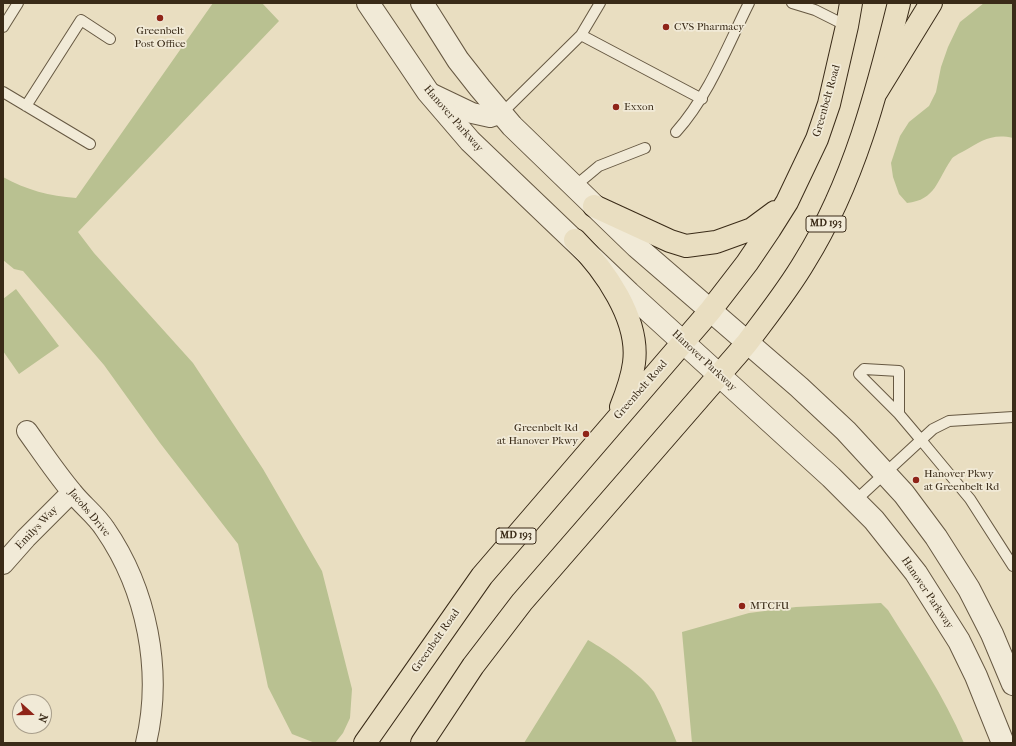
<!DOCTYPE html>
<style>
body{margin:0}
#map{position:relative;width:1016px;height:746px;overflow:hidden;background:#e9dec1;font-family:"IM FELL French Canon",serif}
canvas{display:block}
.frame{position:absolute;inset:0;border:4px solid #3a2b18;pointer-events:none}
.north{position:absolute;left:12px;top:694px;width:40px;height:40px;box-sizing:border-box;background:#f1ead7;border:1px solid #a89e8b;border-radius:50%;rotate:111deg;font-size:11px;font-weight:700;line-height:16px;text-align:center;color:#3a2b18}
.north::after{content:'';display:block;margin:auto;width:14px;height:18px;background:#8f2418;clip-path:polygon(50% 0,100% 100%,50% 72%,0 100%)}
</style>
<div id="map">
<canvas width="1016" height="746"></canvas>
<div class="frame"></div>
<div class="north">N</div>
</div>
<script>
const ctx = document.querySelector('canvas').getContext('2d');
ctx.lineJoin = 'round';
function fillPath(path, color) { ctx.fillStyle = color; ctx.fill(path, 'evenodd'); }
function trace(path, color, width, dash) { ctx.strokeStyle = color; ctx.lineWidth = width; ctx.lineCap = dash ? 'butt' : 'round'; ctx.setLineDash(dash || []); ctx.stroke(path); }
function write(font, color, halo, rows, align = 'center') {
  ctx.font = font + ' "IM FELL French Canon",serif'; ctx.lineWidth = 3.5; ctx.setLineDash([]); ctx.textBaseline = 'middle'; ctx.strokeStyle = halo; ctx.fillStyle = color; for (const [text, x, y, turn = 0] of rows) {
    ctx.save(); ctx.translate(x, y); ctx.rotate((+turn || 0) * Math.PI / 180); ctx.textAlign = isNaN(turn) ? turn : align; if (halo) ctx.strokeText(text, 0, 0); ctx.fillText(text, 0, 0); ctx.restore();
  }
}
const green = new Path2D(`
 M213,3H262L279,21L78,232L94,253L193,363L263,469L322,571L352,689L350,718L343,733L335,743H315L292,734L268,687L238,544L160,443L104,365L23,271L14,269L3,260V177C26,190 50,196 76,198Z
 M984,3H1013V138C992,133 981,141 964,151C959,154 953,156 951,160C937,180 936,200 907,203L899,194L893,177L891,163L900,136L909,122L929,106L936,92L941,67L948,47L960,22Z
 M16,289L59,346L19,374L3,351V299Z
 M881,603L888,610C915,653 944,696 964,743H692L682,632L749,613L796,607Z
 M588,640C606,650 642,675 654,692C663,708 670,726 677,743H524Z`);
const service = new Path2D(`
 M792,3L815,10L847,26
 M3,27L18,3
 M581,35L702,99
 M3,92L90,144
 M26,106L81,20L110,39
 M502,113L581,35L600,3
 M676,132C709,95 727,47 749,3
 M575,186L599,166L645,148
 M899,414V371L864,369L859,374L899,414L921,440L933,429L949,421L1013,417
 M856,500L921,440L970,499L1013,566`);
const minor = new Path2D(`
 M428,92L472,113L490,117L502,113
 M27,431C42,452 56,473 72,492C82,505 96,515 105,529C147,590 163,671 146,743
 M3,564L26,538L72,492`);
const tertiary = new Path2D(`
 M368,3L428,92L470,141L629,293L831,477L874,520L916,573L959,641L976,676L1003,743
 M422,3L458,60L480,88L512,126L637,247L799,387L846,431L904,494L936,537L969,589L992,634L1013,684`);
const primary = new Path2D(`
 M594,206L670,241L686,246L716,242L752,229L775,212
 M575,240C604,269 640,319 634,363C632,378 627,392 621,407
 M365,743L482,576L710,311L747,263L770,229L787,202L817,139L829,104L847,26L851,3
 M422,743L473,666L522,602L747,343C767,316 788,290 805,261C854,182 877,92 899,3`);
const motorway = new Path2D(`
 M877,91L931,3`);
const markers = [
 [160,18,4,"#8f2418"],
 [666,27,4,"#8f2418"],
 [616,107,4,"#8f2418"],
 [586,434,4,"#8f2418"],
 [916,480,4,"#8f2418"],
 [742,606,4,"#8f2418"]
];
const shields = [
 [826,224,40],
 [516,536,40]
];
const shieldNames = [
 ["MD 193",826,224],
 ["MD 193",516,536]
];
const poiNames = [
 ["CVS Pharmacy",674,27],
 ["Greenbelt",160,31,"center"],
 ["Post Office",160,44,"center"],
 ["Exxon",624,107],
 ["Greenbelt Rd",578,428,"right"],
 ["at Hanover Pkwy",578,441,"right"],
 ["Hanover Pkwy",924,474],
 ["at Greenbelt Rd",924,487],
 ["MTCFU",750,606]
];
const streetNames = [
 ["Greenbelt Road",827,101,-74],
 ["Hanover Parkway",453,119,49],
 ["Hanover Parkway",704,361,43],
 ["Greenbelt Road",641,390,-49],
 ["Jacobs Drive",89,513,50],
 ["Emilys Way",37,528,-46],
 ["Hanover Parkway",927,593,56],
 ["Greenbelt Road",436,641,-55]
];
fillPath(green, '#b9c191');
trace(service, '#665842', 12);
trace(minor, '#665842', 22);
trace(tertiary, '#665842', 24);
trace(primary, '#3a2b18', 24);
trace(motorway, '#3a2b18', 24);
trace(service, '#f1ead7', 10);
trace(minor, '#f1ead7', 20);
trace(tertiary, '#f1ead7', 22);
trace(primary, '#e9dec1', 22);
trace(motorway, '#e9dec1', 22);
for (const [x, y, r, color] of markers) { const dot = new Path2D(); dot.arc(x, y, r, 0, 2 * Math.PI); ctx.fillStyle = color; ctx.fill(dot); trace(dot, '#f1ead7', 1.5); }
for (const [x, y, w] of shields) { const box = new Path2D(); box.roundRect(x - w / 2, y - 8, w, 16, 3); ctx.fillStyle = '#f1ead7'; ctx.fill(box); trace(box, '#3a2b18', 1); }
write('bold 10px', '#3a2b18', null, shieldNames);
write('11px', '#3a2b18', '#f1ead7', poiNames, 'left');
write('11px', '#3a2b18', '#f1ead7', streetNames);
</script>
